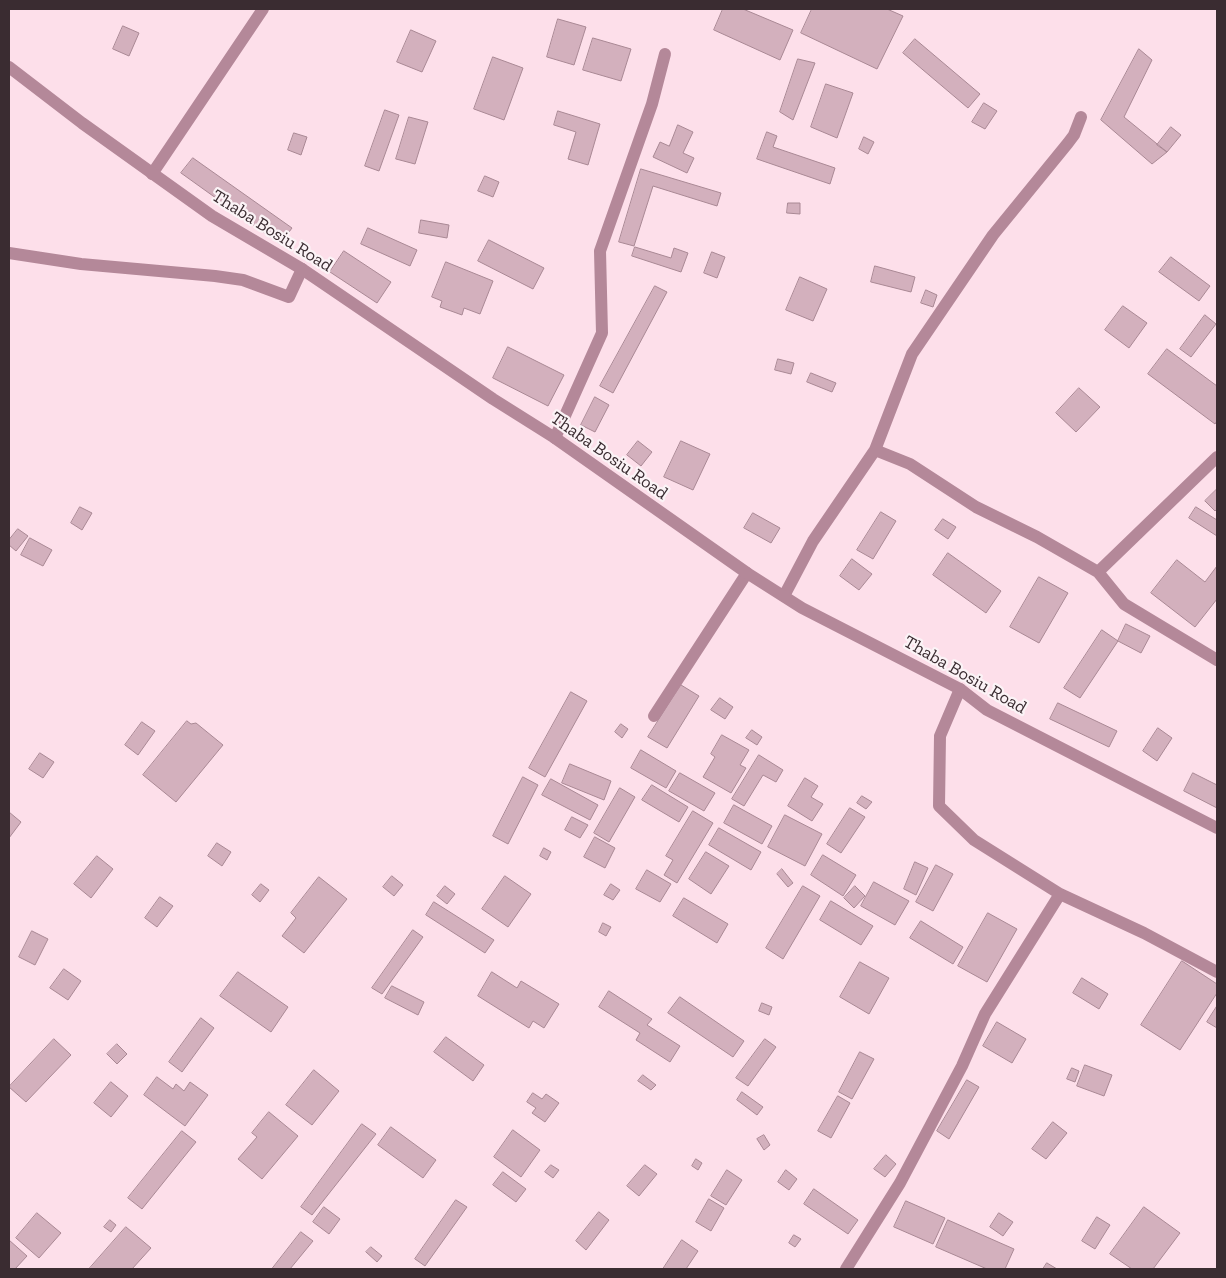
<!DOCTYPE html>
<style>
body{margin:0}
#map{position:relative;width:1226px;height:1278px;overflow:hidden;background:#fddfea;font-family:"Zilla Slab",serif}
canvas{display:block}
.frame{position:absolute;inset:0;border:10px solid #3a2c31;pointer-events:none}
</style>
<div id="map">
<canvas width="1226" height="1278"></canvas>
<div class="frame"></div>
</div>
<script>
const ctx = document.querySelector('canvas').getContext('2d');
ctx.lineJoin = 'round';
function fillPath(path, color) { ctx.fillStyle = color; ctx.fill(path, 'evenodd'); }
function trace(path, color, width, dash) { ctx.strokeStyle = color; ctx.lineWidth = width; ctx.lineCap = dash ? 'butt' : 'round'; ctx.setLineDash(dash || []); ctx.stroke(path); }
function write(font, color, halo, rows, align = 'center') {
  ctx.font = font + ' "Zilla Slab",serif'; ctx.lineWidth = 4.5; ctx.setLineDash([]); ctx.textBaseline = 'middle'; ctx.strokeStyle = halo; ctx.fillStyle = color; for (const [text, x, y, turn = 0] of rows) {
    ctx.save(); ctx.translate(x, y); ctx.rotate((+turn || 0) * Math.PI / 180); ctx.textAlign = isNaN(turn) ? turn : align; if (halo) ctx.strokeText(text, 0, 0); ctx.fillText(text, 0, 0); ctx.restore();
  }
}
const building = new Path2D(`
 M723,9H743L793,30L780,60L714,30Z
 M812,9H887L903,16L877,69L801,33Z
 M558,19L586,27L574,65L547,57Z
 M123,26L139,33L129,56L113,49Z
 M411,30L436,41L422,72L397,62Z
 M593,38L631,49L621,81L583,70Z
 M915,39L980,94L968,108L903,53Z
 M1139,49L1152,60L1124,117L1167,152L1152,164L1101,120Z
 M493,57L523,68L504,120L474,109Z
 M798,59L815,63L793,120L780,112Z
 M826,84L853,93L837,138L811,127Z
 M984,103L997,111L985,129L972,122Z
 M385,110L399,115L379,171L365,166Z
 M558,111L600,124L588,165L568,159L576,132L554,125Z
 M409,117L428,122L415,164L396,159Z
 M678,125L693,132L683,153L694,158L687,173L653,157L660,142L669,146Z
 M1171,127L1181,135L1167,152L1157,145Z
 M767,132L777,136L773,147L835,168L830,184L757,159Z
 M294,133L307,137L301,155L288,150Z
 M864,137L874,142L868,154L859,149Z
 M193,158L292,228L280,244L181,173Z
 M641,169L721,193L717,206L653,186L634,246L619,242Z
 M485,176L499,182L493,197L478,191Z
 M788,203H800V214L787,213Z
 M421,220L449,225L447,238L419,233Z
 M368,228L417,250L410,266L361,244Z
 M489,240L544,268L533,289L478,261Z
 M635,247L671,258L674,248L688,253L681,272L632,256Z
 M344,251L391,282L377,303L330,272Z
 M712,252L725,257L717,278L704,273Z
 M1171,257L1210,286L1199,301L1159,272Z
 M446,262L493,281L480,314L464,308L462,315L440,307L442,301L432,297Z
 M875,266L915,277L911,292L871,282Z
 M800,277L827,289L813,321L786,310Z
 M655,286L667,292L613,393L600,386Z
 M926,290L937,295L933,307L921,303Z
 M1123,306L1147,323L1129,348L1105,330Z
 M1205,315L1216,324L1191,357L1180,349Z
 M508,347L564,375L548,406L493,378Z
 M1167,349L1217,386V421L1215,424L1148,374Z
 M778,359L794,363L791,374L775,370Z
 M811,373L836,383L832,392L807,382Z
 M1079,388L1100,407L1076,432L1056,413Z
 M595,397L609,405L595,432L581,425Z
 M638,441L652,452L641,466L627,455Z
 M681,441L710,454L693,490L664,477Z
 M1217,489V509L1215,511L1205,501Z
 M80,507L92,513L82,530L71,523Z
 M1196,507L1217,520V536L1189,518Z
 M881,512L896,521L873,559L857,550Z
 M753,513L780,528L771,543L744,528Z
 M943,519L956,527L948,539L935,530Z
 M18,529L28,536L16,551L9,545V540Z
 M30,538L52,550L43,566L21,555Z
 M948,553L1001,591L986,613L933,575Z
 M852,559L872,574L859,590L840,576Z
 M1177,560L1205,582L1217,566V599L1195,627L1151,593Z
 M1039,577L1068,593L1039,643L1010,627Z
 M1126,624L1150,636L1141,653L1118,641Z
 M1102,630L1118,641L1080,698L1064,688Z
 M681,685L699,696L667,748L648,737Z
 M571,692L587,701L545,777L529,768Z
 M720,698L733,707L725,719L711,710Z
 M1058,703L1117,731L1109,747L1050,719Z
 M187,721L191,724L196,723L223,745L176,802L143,775Z
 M142,722L155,731L138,755L125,745Z
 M621,724L628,729L622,738L615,732Z
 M1158,728L1172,738L1157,761L1143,751Z
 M752,730L762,737L757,745L746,738Z
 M722,735L749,750L740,765L746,768L731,793L703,777L715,757L711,754Z
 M641,750L676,771L666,788L631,768Z
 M40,753L54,762L43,778L29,769Z
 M759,755L783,770L776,782L763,775L744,806L732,799Z
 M570,764L611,781L604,800L562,783Z
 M680,773L715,793L704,811L669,791Z
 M1193,773L1217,785V784V808L1184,791Z
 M523,777L538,785L508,844L493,836Z
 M805,778L818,786L811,797L823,804L812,821L788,806Z
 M551,779L598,805L590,820L542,795Z
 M652,785L688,807L679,822L642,800Z
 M620,788L635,797L609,842L594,833Z
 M862,796L872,802L866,809L857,803Z
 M734,805L772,826L762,844L724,823Z
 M850,808L865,817L841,853L827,844Z
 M693,811L713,823L677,883L664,875L673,860L666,856Z
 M9,812L21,822L9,838Z
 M785,815L822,834L805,866L768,847Z
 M572,817L588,825L580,838L565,830Z
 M719,828L761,852L751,870L709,845Z
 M595,837L615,848L605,868L584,857Z
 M217,843L231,852L222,866L208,856Z
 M544,848L551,852L547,860L540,856Z
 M706,852L729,866L711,894L689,879Z
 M823,855L856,875L843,896L811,875Z
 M97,856L113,869L91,898L74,884Z
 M915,862L928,868L916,895L904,889Z
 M936,865L953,874L933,911L916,902Z
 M782,869L793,883L788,887L777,874Z
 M647,870L671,884L660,902L636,889Z
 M392,876L403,885L394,896L383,887Z
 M505,876L531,894L508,927L482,909Z
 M319,877L347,899L304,953L282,936L296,918L291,913Z
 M874,882L909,901L895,925L861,906Z
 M261,884L269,890L260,902L252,895Z
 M611,884L620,890L613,900L604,895Z
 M445,886L455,894L447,904L437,896Z
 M803,886L820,896L783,959L766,948Z
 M855,886L865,896L854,908L844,898Z
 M160,897L173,906L157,927L145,918Z
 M684,898L728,924L717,943L673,916Z
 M831,901L873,926L861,945L820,920Z
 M434,902L494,940L485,953L426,915Z
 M988,913L1017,929L987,982L958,966Z
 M921,921L963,947L953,964L910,938Z
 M603,923L611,927L606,936L599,932Z
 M413,930L423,937L382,994L372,988Z
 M32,931L48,939L35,965L19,957Z
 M1182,961L1217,984V993L1180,1050L1141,1025Z
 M860,962L889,978L869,1014L840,997Z
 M64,969L81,981L68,1000L50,988Z
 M238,972L288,1007L271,1032L220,996Z
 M492,972L517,988L521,981L559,1004L544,1028L533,1021L529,1028L478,996Z
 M1082,978L1108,994L1099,1009L1073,993Z
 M392,986L424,1002L418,1015L385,998Z
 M609,991L652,1019L647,1025L680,1046L670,1062L636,1040L640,1033L599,1007Z
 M680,997L744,1041L733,1057L668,1013Z
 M762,1003L772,1007L769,1015L759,1011Z
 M1217,1006V1028L1207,1022Z
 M201,1018L214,1028L182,1072L169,1062Z
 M997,1022L1026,1039L1012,1063L983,1046Z
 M446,1037L484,1065L473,1081L434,1052Z
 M54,1039L71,1055L26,1102L9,1087Z
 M765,1039L776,1047L748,1086L736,1078Z
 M117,1044L127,1054L117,1064L107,1054Z
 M860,1052L874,1059L852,1099L839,1092Z
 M1085,1065L1112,1075L1104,1096L1077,1086Z
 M1072,1068L1079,1071L1075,1082L1067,1079Z
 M314,1070L339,1091L312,1125L286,1105Z
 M643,1075L656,1085L651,1090L638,1081Z
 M157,1077L173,1089L176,1084L184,1091L190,1082L208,1095L185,1126L144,1095Z
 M967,1080L979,1087L949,1139L937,1131Z
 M111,1082L128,1096L111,1117L94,1103Z
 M742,1092L763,1107L757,1115L737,1100Z
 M533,1093L542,1099L546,1094L559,1103L545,1122L532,1113L536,1108L527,1102Z
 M838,1096L850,1103L831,1138L818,1131Z
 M269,1112L298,1136L262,1179L238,1159L257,1137L252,1133Z
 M1053,1122L1067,1133L1046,1159L1032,1149Z
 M362,1124L376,1134L312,1215L301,1207Z
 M391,1127L436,1160L423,1178L378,1145Z
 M513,1130L540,1150L521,1177L494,1157Z
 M182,1131L196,1142L142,1209L128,1198Z
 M764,1135L770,1145L764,1150L757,1139Z
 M886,1155L896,1164L885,1177L874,1169Z
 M696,1159L702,1163L698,1170L692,1166Z
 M551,1165L559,1170L553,1178L545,1172Z
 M645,1165L657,1174L639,1196L627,1186Z
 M727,1170L742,1180L726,1205L711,1196Z
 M786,1170L797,1179L789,1190L778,1182Z
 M503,1172L526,1189L516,1202L493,1185Z
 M814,1189L858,1220L848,1234L804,1204Z
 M709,1199L724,1208L711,1231L696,1222Z
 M456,1200L467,1207L425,1266L415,1259Z
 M906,1201L945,1218L933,1244L894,1227Z
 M324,1207L340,1219L329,1234L313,1222Z
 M1144,1207L1180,1233L1153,1269H1132L1110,1254Z
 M599,1212L609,1220L586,1250L576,1241Z
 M37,1213L61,1233L39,1258L16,1238Z
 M999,1213L1013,1222L1003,1236L990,1227Z
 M1097,1217L1110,1225L1095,1249L1082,1241Z
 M110,1220L116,1225L111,1232L104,1227Z
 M948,1220L1014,1249L1005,1269H987L936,1247Z
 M126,1227L151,1248L132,1269H91L90,1268Z
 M301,1232L313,1241L290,1269H272Z
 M794,1235L801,1239L795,1247L789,1243Z
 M9,1240L27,1256L15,1269H9Z
 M682,1240L698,1251L686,1269H663Z
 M371,1247L382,1256L377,1262L366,1252Z
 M1047,1263L1057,1269H1043Z`);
const minor = new Path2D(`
 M152,174L263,9
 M9,253L81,264L215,276L243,280L289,297L302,269
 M555,438L602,333L600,251L652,104L665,54
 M875,450L910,464L976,507L1037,537L1098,572
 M1217,457L1098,572L1124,604L1217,660
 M784,596L813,541L875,450L912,354L993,235L1068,143L1074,135L1081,117
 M960,689L940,736L939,806L974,840L1060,894L1144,933L1217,972
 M654,716L747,573
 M846,1269L900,1183L962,1066L985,1014L1060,894`);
const tertiary = new Path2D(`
 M9,67L82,123L212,216L302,269L493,399L555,438L747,573L802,608L960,689L987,710L1217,828`);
const streetNames = [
 ["Thaba Bosiu Road",272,231,32],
 ["Thaba Bosiu Road",609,456,35],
 ["Thaba Bosiu Road",965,675,30]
];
fillPath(building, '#d3b0bd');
trace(building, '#a98894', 1);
trace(minor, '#b48899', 12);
trace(tertiary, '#b48899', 12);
write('18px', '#3a2c31', '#fbf3f6', streetNames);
</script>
